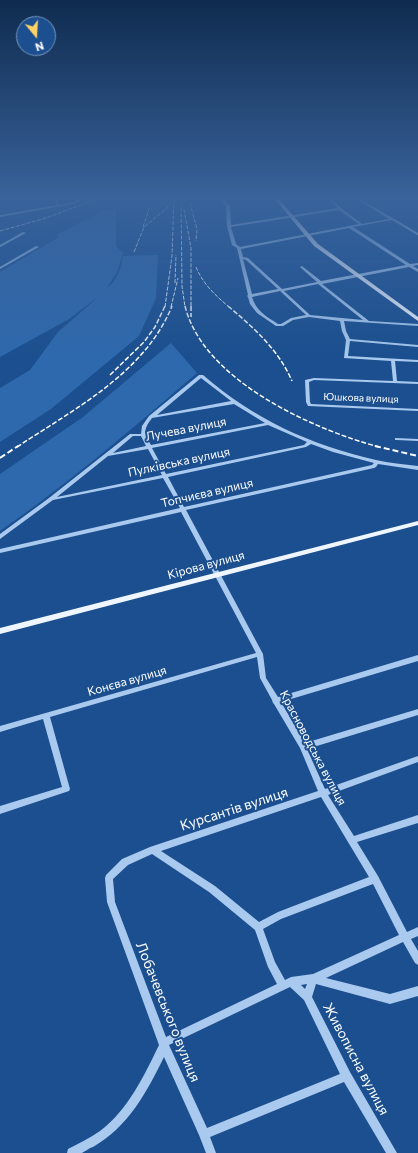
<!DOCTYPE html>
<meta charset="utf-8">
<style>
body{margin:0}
#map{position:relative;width:418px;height:1153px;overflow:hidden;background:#1b4f8f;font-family:Commissioner,sans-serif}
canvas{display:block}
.north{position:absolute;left:16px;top:16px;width:40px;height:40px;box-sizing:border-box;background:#1b4f8f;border:1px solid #7695bc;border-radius:50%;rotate:162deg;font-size:11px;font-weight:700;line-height:16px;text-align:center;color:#fff}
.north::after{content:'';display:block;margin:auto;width:14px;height:18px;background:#ffd166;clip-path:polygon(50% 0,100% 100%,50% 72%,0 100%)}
</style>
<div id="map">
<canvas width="418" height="1153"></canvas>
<div class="north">N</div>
</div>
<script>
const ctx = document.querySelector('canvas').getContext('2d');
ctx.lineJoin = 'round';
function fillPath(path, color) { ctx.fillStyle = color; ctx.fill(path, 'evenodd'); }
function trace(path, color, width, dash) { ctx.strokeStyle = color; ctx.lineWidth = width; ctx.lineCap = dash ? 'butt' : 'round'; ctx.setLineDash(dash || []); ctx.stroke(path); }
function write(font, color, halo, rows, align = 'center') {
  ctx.font = font + ' Commissioner,sans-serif'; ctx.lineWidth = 4; ctx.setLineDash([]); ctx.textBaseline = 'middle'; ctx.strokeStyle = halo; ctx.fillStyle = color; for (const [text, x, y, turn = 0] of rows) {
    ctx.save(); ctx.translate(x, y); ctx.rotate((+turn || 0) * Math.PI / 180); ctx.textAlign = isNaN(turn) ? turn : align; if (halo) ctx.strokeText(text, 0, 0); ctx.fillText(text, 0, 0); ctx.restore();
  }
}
const green = new Path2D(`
 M105,210H116V246L123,253L117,272L107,288C118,280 121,268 123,256L158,255L156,298L139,336L51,409L0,442V388L30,370L58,332L98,297L69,319L0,357V272L59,237L56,235Z
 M171,343L197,373C133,428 69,483 0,531V474L83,417Z`);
const minor = new Path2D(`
 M53,197H56L59,205L73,202L83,197H87L74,204L0,217V215L57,205Z
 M218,197H221L230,206L231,225L338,208L326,197H329L341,208L362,224L389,219L354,197H357L418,233V235H417L392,220L353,227L410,264L418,263V265L413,266L418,269V272L409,267L322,284L369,321L418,324V326L344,321L346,331L350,339L418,345V347L350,341L348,356L418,360V362L395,361L397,381L418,382V384L314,380L309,382L310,402L311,404L418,409V411L308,406L306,402L305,380L314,378L393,381L391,361L344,358L346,340L342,331L340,321L309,317L293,320L283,326H276L257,313L250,304L248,297L247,296L248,295L237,248L232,245L227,226L226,206ZM339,210L359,224L240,247L236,244L231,227ZM349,228L406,265L321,281L302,266L300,267L301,268L317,282L282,289L248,258L243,257L241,249ZM243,259L246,260L278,289L252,294ZM318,284L363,320L310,315L284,291ZM280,291L306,315L291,318L281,324H278C266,316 256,311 252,297Z
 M23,232L26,233L0,247V245Z
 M36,246L39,247L0,269V267Z
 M199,375H203C254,419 310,445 376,460C389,463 404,464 418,466V470L378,464L376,467L374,468L186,510L263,654L266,678L278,697L418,655V661L281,702L305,743L418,709V715L307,749L325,789L418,756V762L328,795L354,836L418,815V823L357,842L378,876L407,932L418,927V936L411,939L418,951V965L415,963L403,942L326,978L390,994L418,986V996L390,1004L316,984L312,997L350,1072L397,1153H386L344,1082L210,1137L216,1153H206L199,1135L164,1057C147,1092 128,1127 93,1147C89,1148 86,1151 82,1153C78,1153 71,1153 67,1153L68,1149C79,1143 90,1138 100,1131C128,1110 144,1076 159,1045L107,902L105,878L106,875L122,859L150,847L318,791L300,748L274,704L273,703L272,700L260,678L257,657L50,717L70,789L69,791L0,814V806L62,787L43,719L0,732V726L256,653L181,512L0,553V549L180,508L163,478L53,500L0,539V534L49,498L130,434H141L142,426L149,416ZM201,378L231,401L157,415ZM234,404L265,423L151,445C144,432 143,430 152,418ZM268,425L307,442L304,445L166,474L152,448ZM133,436H141L146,446L113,453ZM311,444L333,452L374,463L372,465L184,507L168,477L306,447ZM148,449L162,475L57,497L108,456ZM321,797L369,877L278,912L259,922L215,886L161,851ZM152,854L209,892L255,930L268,967L277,984L166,1037L115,902L113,879L128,865ZM373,884L399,935L313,974L291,977L285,980L275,962L263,929L281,919ZM307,984L305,989L301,985ZM290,987L304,1000L340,1074L207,1128L169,1045Z
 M395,438L418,439V441L397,440H395Z`);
const major = new Path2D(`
 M273,197H277L318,244L418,317V321L314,246Z
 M418,521V525L0,634V628Z`);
const railFar2 = new Path2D(`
 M181,197L182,286L185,307
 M190,203L197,229L196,241
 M184,209L191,248V307
 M143,227L150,206
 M0,231L46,218L102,197
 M134,252L144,227L167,208L173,199
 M196,267C203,284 215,295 229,307
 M175,283L176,255
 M165,307L172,256L174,198
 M171,307L178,278`);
const railFar1 = new Path2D(`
 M185,306C203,380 312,429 379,447
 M191,306V317
 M228,306C254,328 278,349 292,381
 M110,375L144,342L155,327L165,306
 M17,447C74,409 145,373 172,306`);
const rail = new Path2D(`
 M375,446L418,456
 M0,458L18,446`);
const farStreetnames = [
 ["Юшкова вулиця",361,398,2]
];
const streetNames = [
 ["Лучева вулиця",186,429,-11],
 ["Пулківська вулиця",179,462,-12],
 ["Топчиєва вулиця",207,493,-13],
 ["Кірова вулиця",206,565,-15],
 ["Конєва вулиця",127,681,-16],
 ["Красноводська вулиця",313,748,62]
];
const nearStreetnames = [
 ["Курсантів вулиця",234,809,-18],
 ["Лобачевського вулиця",168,1012,68],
 ["Живописна вулиця",356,1059,62]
];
fillPath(green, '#2e69ad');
fillPath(minor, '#a9c9ee');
fillPath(major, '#f0f6ff');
trace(railFar2, '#fff', 1, [4, 1.5]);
trace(railFar1, '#fff', 1.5, [5, 2]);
trace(rail, '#fff', 2, [6, 3]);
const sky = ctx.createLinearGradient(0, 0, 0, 359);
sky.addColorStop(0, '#0f2b4f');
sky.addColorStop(0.55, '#39639b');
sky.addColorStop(1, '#39639b00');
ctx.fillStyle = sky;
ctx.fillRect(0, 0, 418, 359);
write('10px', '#fff', '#1b4f8f', farStreetnames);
write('12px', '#fff', '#1b4f8f', streetNames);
write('14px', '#fff', '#1b4f8f', nearStreetnames);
</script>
